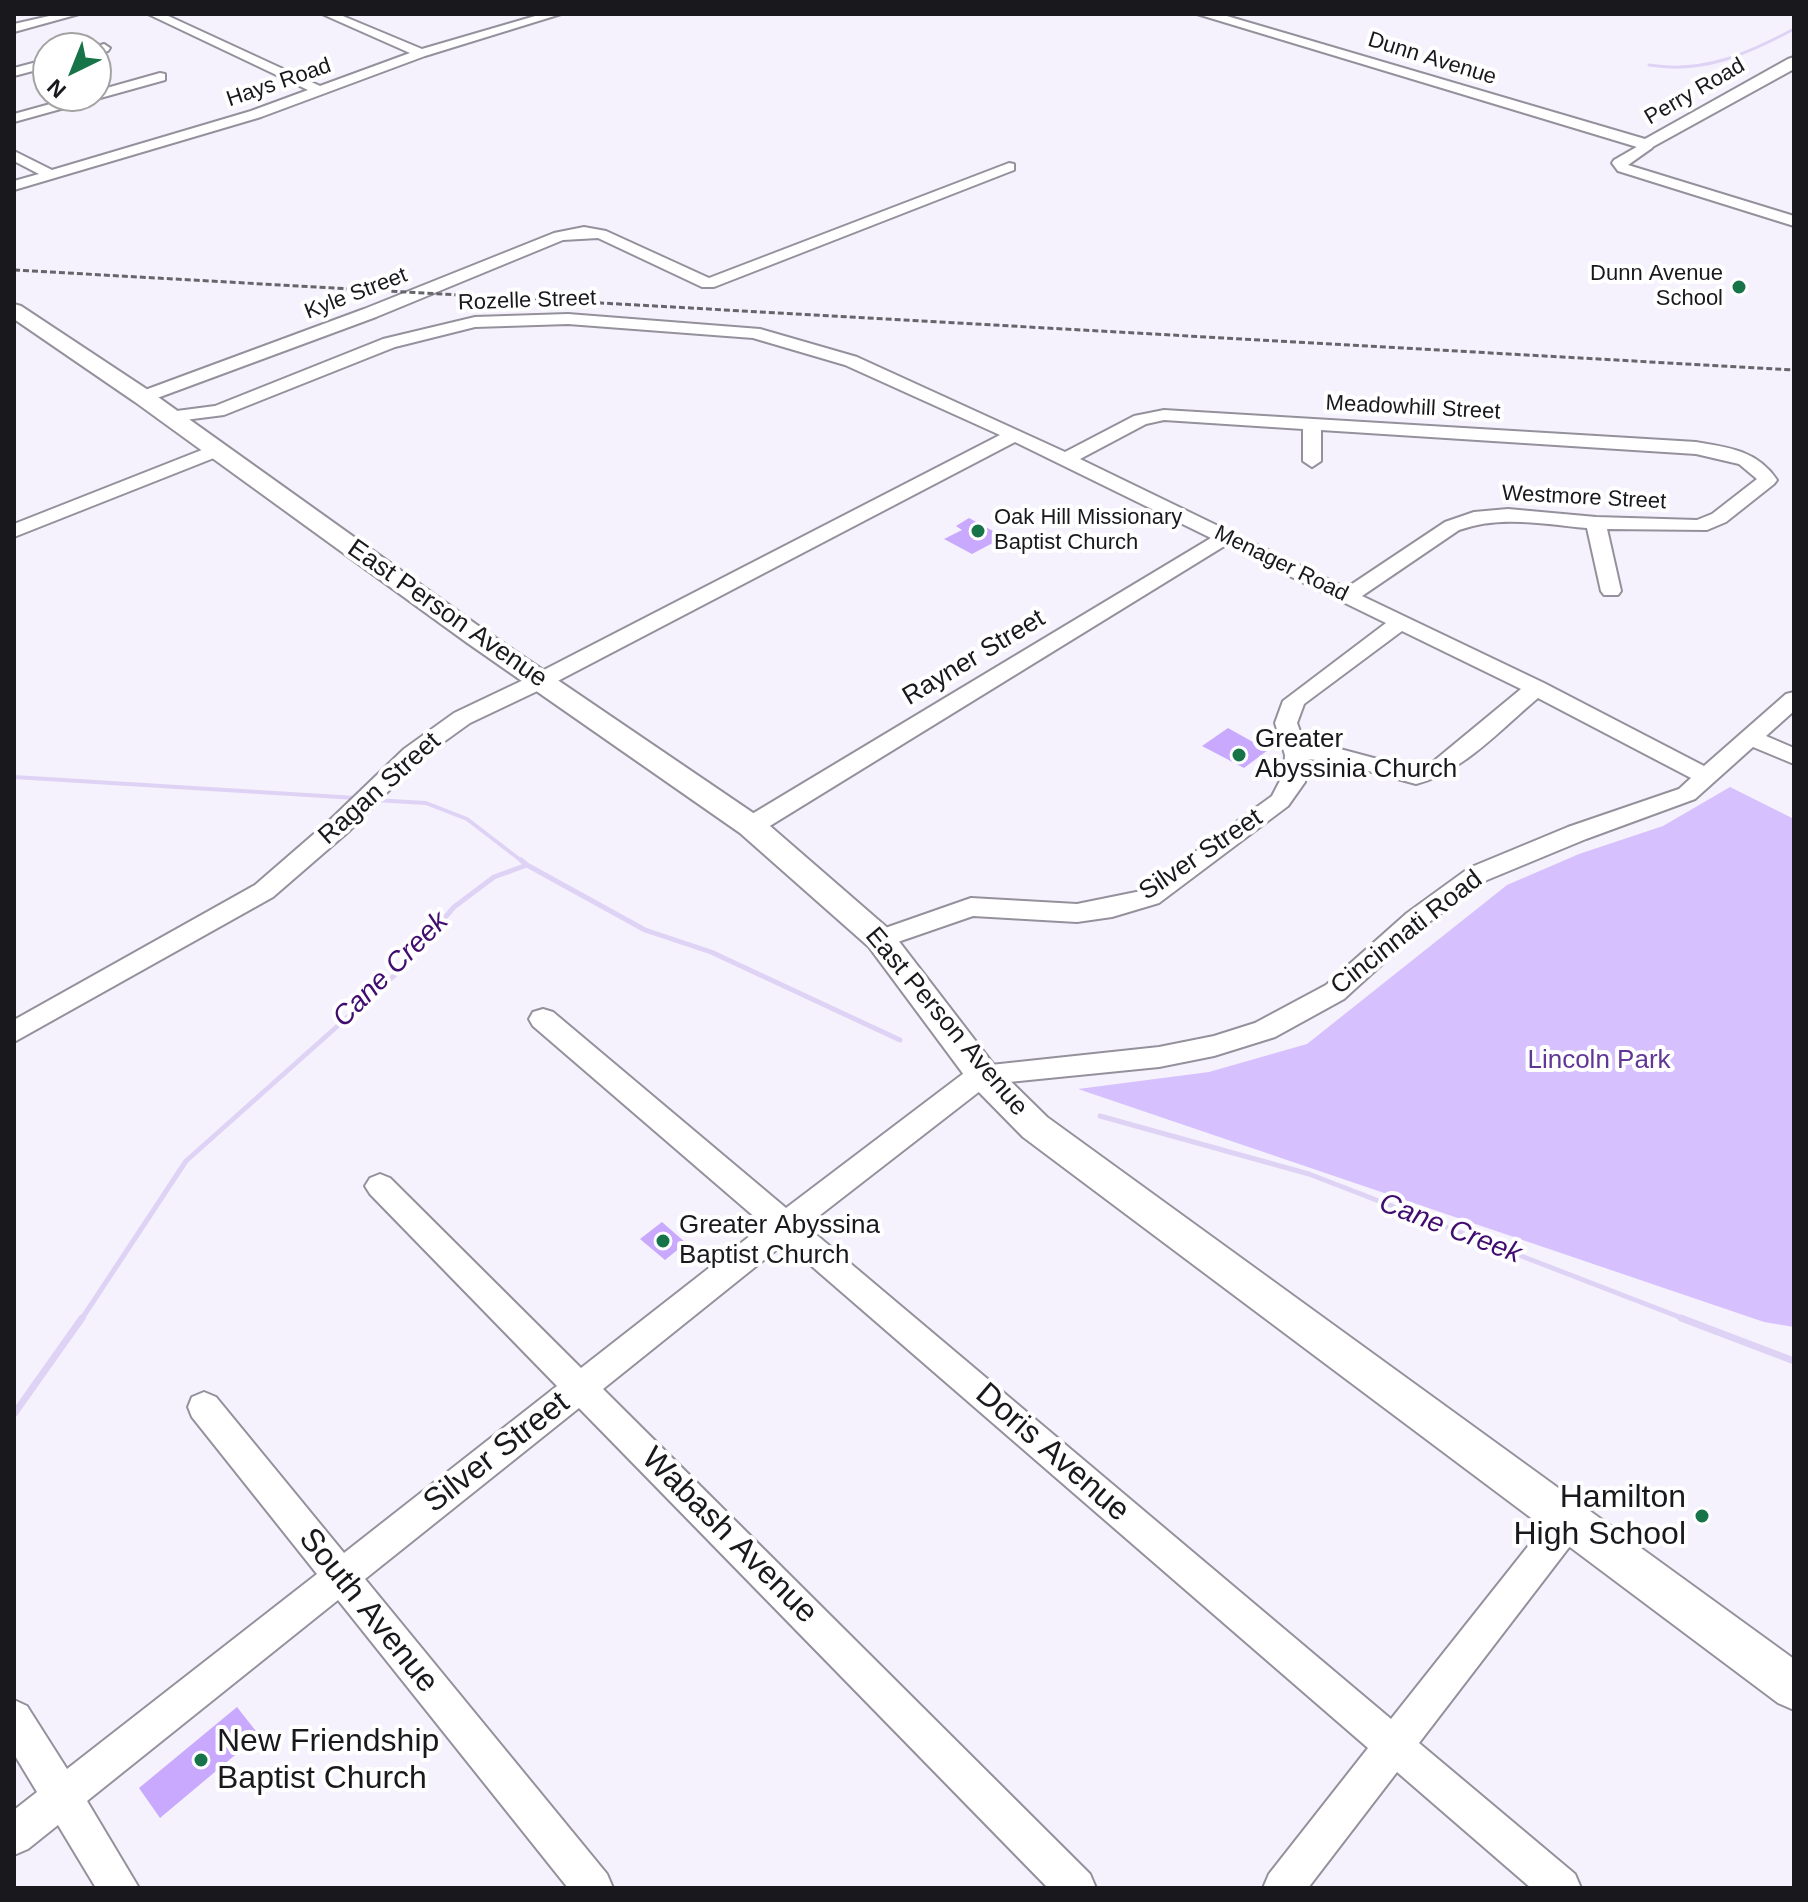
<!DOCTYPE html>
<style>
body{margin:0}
#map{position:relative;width:1808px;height:1902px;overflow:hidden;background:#f6f2fd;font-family:Arial,sans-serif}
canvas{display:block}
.frame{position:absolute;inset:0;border:16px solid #19181c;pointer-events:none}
.north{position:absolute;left:32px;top:32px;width:80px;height:80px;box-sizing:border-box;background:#fff;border:2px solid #a3a3a4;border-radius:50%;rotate:223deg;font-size:22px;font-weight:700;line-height:32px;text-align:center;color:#19181c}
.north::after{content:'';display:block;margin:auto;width:28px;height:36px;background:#177348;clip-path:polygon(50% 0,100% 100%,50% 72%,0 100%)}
</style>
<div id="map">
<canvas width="1808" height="1902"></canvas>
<div class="frame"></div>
<div class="north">N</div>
</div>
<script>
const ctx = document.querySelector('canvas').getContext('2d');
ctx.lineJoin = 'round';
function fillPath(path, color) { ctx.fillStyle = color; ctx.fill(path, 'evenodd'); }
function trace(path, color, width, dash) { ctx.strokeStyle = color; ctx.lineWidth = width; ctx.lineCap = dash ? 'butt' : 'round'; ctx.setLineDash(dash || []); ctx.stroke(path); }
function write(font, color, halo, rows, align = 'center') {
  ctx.font = font + ' Arial,sans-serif'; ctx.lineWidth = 8; ctx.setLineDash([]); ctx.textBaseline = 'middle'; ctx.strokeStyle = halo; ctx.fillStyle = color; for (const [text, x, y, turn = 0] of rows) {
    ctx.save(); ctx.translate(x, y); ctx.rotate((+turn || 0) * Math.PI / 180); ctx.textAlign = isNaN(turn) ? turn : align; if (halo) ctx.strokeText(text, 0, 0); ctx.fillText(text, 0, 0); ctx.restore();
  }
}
const green = new Path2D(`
 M1730,787L1794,819V1327L1764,1322L1078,1089L1209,1072L1307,1044L1507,885L1579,854L1663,826Z`);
const streamFar3 = new Path2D(`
 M1649,65C1703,74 1747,54 1794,29`);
const streamFar2 = new Path2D(`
 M14,777L356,798
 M374,800L426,803L467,819L523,862`);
const streamFar1 = new Path2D(`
 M521,860L527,865
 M1100,1116L1309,1174L1687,1320
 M81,1320L186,1161L396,974L454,907L494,877L527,865L645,930L711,952L900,1040`);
const stream = new Path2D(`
 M1681,1318L1794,1361
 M14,1414L82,1318`);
const building = new Path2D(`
 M969,518L1004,537L972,554L944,539L962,530L956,526Z
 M1228,728L1253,742L1268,750L1244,768L1202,746Z
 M662,1222L686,1243L665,1260L640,1239Z
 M237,1707L259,1735L160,1818L139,1788Z`);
const minor = new Path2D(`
 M58,14H79L14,32V24Z
 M148,14H164L320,86L410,53L322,14H338L422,49L542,14H561L425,56L261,117L14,190V181L39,174L14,161V151L52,170L251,111L308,90Z
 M104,44L110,48L108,51L96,54V48H91Z
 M48,59V67L14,76V68Z
 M160,73L165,74V80L14,122V114L79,96H96V91Z
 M1647,141L1654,145L1652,148L1628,165L1794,216V226L1618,171L1612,163L1614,160Z
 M1009,163L1014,164V170L714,287H702L598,238L563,240L376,317L149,401H137L134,397L137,393L364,309L554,233L584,227L606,231L709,278Z
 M568,314L760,329L857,357L1065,452L1134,416L1164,410L1696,442C1728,447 1758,451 1777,480L1774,484L1726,522L1707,530L1607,529L1621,591L1618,595H1604L1601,591L1587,528C1544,524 1500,515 1459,530L1362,596L1544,683L1704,766L1786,694L1794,692V711L1766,736L1794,748V764L1753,747L1695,799L1586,839L1487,880L1425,925L1344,999L1275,1037L1214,1056L1159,1067L989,1084L806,1226L1391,1719L1556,1511L1568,1506L1580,1511L1585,1522L1580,1533L1419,1743L1575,1874L1581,1888H1531L1397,1772L1308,1888H1263L1269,1874L1368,1748L785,1243L603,1389L1090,1874L1096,1888H1048L579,1408L365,1579L607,1874L613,1888H568L338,1600L87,1801L139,1888H96L58,1825L28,1849L14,1855V1810L37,1792L14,1754V1700L27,1706L67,1769L317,1574L192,1417L188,1407L192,1397L204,1392L216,1397L344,1553L557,1386L370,1194L365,1186L370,1178L380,1174L390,1178L581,1368L764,1225L533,1026L529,1019L533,1012L543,1009L553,1012L786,1208L972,1067L1159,1047L1214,1036L1255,1023L1326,985L1407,913L1469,868L1568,827L1679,789L1691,778L1538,698C1501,729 1463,772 1416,784L1339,763L1308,759L1305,782L1288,806L1159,903L1112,917L1077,922L973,916L889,945L880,948L871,945L867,939L871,933L971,898L1077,904L1141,891L1272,796L1284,773L1285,755L1275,723L1283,701L1386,623L1226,545L760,832H742L739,826L742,820L1211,538L1015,442L550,685L470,723L420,759L348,832L273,897L14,1042V1020L255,885L330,820L404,749L454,713L534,675L1000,435L845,365L753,338L568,324L475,327L395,347L224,415L169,422L160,417L169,412L215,406L383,339L475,317ZM1164,420L1303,429V461L1312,467L1321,461V430L1696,454L1739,464L1757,479L1712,514L1697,520L1596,517L1508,509L1474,512L1445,522L1346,588L1080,459L1146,424ZM1402,631L1521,689L1429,765L1415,769L1340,749L1305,745L1297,723L1304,704Z
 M217,444L226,450L224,454L14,537V524Z`);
const major = new Path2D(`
 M1197,14H1220L1645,139L1788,59L1794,57V69L1647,150Z
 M14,304L21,306L151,392L484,630L762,819L891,931L994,1065L1047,1117L1794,1659V1710L1778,1703L1023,1137L970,1083L869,947L740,833L466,642L135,402L14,319Z`);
const rail = new Path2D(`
 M14,270L1794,370`);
const markers = [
 [1739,287,8,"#177348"],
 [978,531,8,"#177348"],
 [1239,755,8,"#177348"],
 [663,1241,8,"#177348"],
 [1702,1516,8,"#177348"],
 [201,1760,8,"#177348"]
];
const farStreetnames = [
 ["Dunn Avenue",1432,59,17],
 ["Hays Road",279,83,-19],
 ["Perry Road",1695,92,-30],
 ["Kyle Street",356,294,-21],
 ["Rozelle Street",527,301,-2],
 ["Meadowhill Street",1413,408,3],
 ["Westmore Street",1584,498,3],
 ["Menager Road",1281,564,26]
];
const farPoinames = [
 ["Dunn Avenue",1723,274],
 ["School",1723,299],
 ["Oak Hill Missionary",994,518,"left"],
 ["Baptist Church",994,543,"left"]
];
const streetNames = [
 ["East Person Avenue",447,614,35],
 ["Rayner Street",974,658,-31],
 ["Ragan Street",380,789,-42],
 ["Silver Street",1201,855,-34],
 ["Cincinnati Road",1407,933,-38],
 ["East Person Avenue",946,1022,50]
];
const poiNames = [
 ["Greater",1255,740],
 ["Abyssinia Church",1255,770],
 ["Greater Abyssina",679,1226],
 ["Baptist Church",679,1256]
];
const parkNames = [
 ["Lincoln Park",1599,1061]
];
const waterNames = [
 ["Cane Creek",391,970,-45],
 ["Cane Creek",1450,1229,21]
];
const nearStreetnames = [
 ["Silver Street",497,1453,-38],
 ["Doris Avenue",1052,1453,41],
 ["Wabash Avenue",729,1536,45],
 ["South Avenue",368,1611,51]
];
const nearPoinames = [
 ["Hamilton",1686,1498],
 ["High School",1686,1535],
 ["New Friendship",217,1742,"left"],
 ["Baptist Church",217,1779,"left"]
];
fillPath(green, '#d6c0fe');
trace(streamFar3, '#ded3f5', 3);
trace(streamFar2, '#ded3f5', 4);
trace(streamFar1, '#ded3f5', 5);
trace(stream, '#ded3f5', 7);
fillPath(building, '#c8a9fd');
trace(minor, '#95919c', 4);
trace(major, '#95919c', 4);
fillPath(minor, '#fff');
fillPath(major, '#fff');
trace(rail, '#67656c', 3, [6, 3]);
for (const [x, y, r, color] of markers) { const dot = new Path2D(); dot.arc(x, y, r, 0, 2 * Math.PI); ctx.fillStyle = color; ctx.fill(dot); trace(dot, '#fff', 3); }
write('22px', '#19181c', '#fff', farStreetnames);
write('22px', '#19181c', '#fff', farPoinames, 'right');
write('26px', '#19181c', '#fff', streetNames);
write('26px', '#19181c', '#fff', poiNames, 'left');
write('26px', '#603696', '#fff', parkNames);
write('italic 28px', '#400c6f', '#fff', waterNames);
write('32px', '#19181c', '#fff', nearStreetnames);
write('32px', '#19181c', '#fff', nearPoinames, 'right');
</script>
